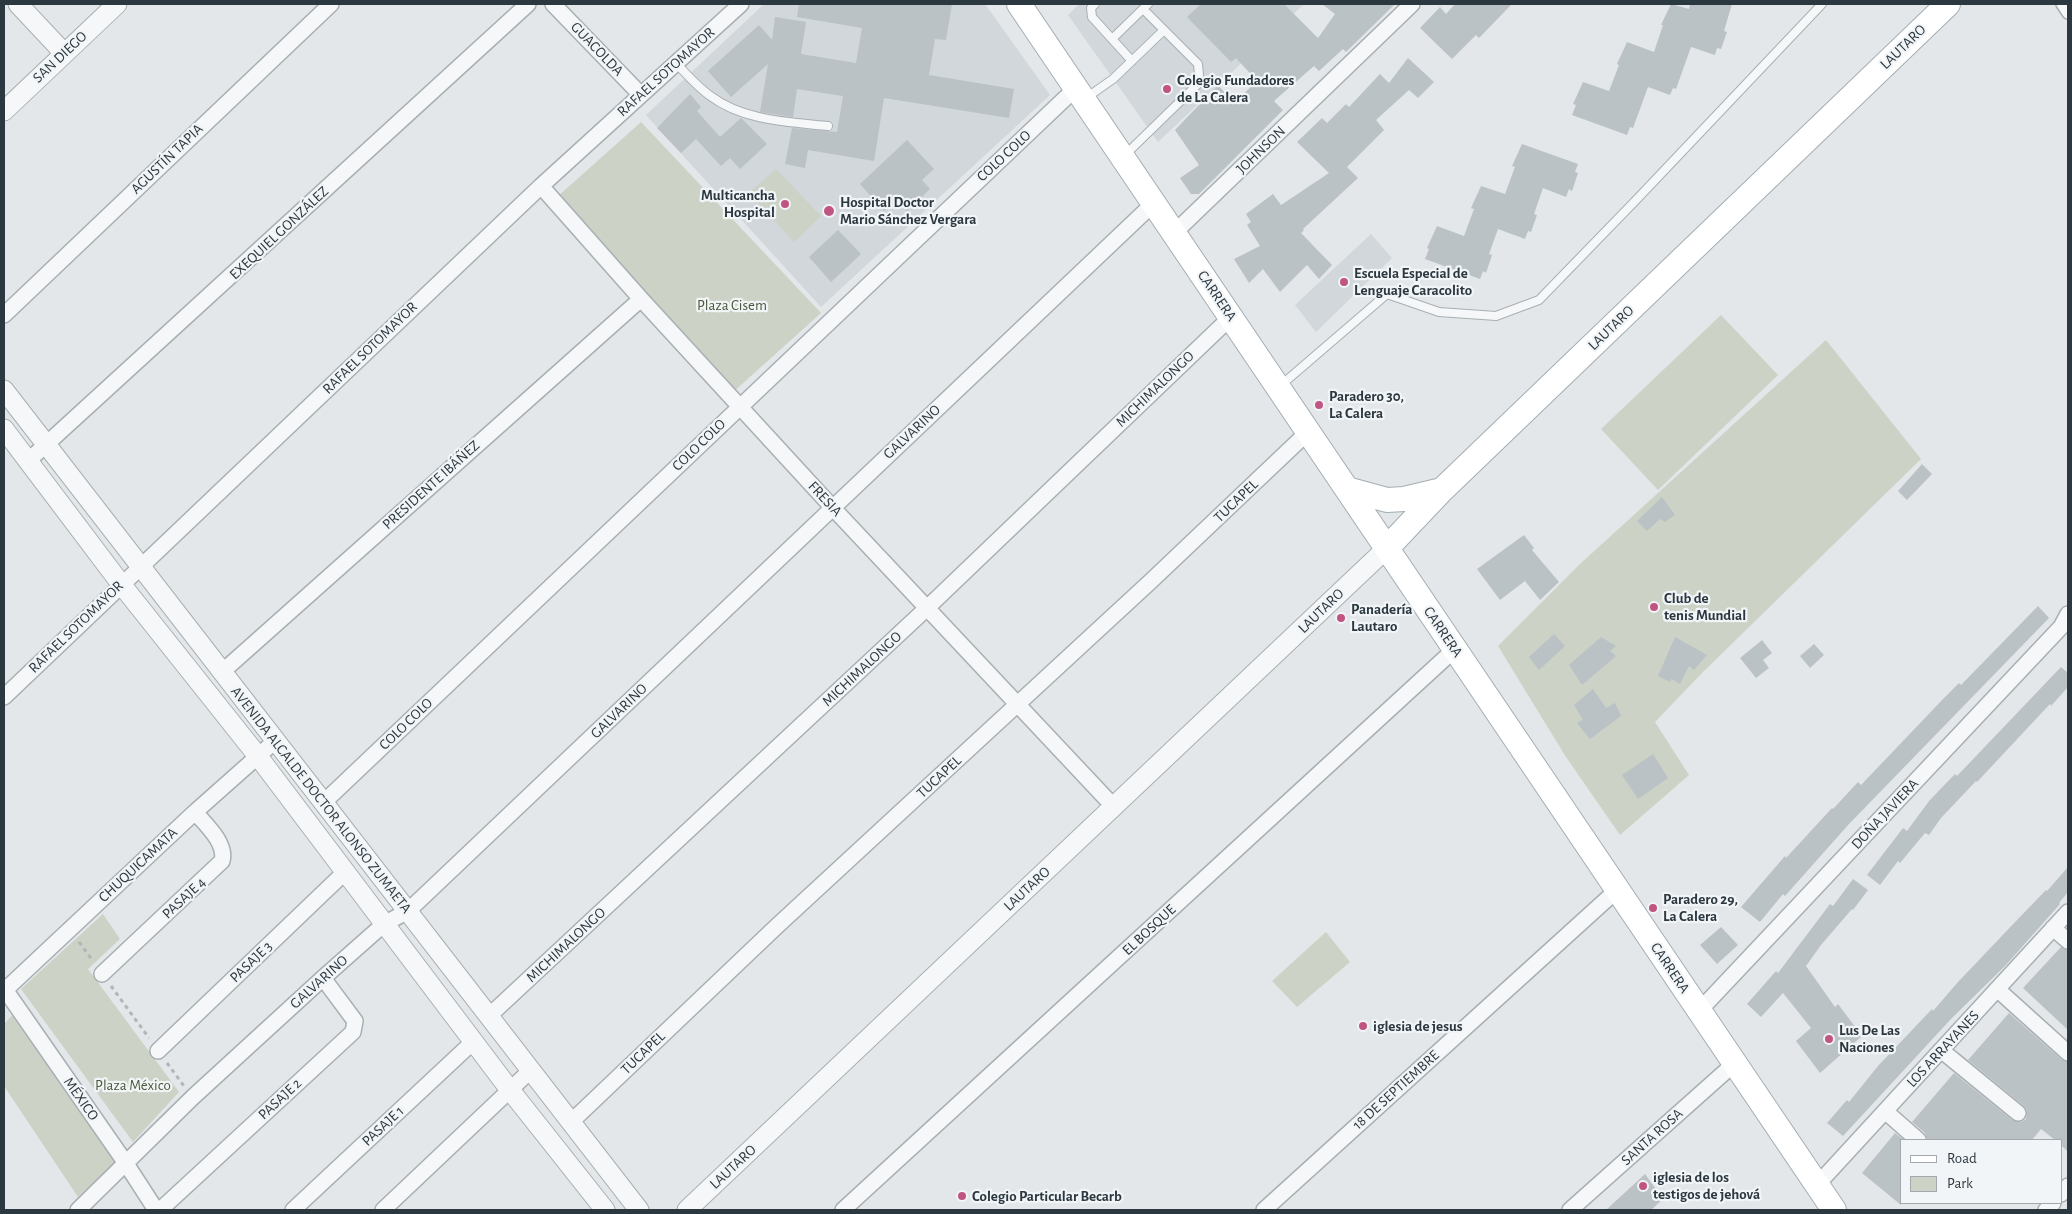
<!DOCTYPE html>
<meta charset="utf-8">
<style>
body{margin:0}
#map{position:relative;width:2072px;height:1214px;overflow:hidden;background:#e3e7e9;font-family:"Alegreya Sans",sans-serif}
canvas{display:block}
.frame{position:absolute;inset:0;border:5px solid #2c3840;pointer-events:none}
.legend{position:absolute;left:1900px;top:1139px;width:162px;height:65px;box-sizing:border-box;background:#f2f5f7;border:1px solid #a3a9ae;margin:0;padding:6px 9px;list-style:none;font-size:15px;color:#2c3840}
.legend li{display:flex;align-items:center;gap:10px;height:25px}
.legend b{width:25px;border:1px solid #a3a9ae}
</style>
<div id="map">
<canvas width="2072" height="1214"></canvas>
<div class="frame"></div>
<ul class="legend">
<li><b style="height:6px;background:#fff"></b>Road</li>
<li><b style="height:14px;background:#ccd2c5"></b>Park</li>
</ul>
</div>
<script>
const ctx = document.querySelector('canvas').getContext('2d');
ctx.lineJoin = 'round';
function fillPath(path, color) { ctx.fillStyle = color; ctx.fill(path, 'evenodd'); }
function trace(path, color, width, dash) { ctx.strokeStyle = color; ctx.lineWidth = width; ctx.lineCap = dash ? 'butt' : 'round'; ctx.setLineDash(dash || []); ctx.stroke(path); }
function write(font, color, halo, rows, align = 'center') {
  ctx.font = font + ' "Alegreya Sans",sans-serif'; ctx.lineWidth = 4.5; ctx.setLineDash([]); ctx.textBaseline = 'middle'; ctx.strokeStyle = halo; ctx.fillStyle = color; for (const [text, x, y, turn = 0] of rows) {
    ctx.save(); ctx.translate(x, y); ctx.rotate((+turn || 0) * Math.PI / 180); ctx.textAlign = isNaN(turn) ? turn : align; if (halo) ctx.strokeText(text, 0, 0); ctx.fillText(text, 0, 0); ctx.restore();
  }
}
const built = new Path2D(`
 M764,4H985L1050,95L821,307L646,115Z
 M1079,4H1304L1158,142L1068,15Z
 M1371,234L1392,258L1316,332L1295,305Z`);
const green = new Path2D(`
 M641,122L821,313L731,394L556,198Z
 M776,169L821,216L794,242L749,193Z
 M1721,315L1778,375L1658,490L1601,429Z
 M1826,340L1921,459L1702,673L1655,722L1689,775L1620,835L1566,757L1498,646L1580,564Z
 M103,914L120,939L88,969L179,1092L133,1142L21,989Z
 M1326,932L1350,962L1297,1007L1272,981Z
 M19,1008L124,1154L78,1197L4,1086V1024Z`);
const building = new Path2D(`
 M799,4H952L946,40L935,39L929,75L1014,89L1009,118L884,98L874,161L808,150L805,168L785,164L792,128L837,132L843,96L797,89L793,117L767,113L760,112L768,64L731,97L708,71L759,25L772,40L775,17L806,22L801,54L856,63L862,28L797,17Z
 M1201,4H1284L1318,38L1335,14L1322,4H1395L1346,52L1343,49L1319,71L1314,66L1274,101L1283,110L1199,194H1191L1180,178L1199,165L1175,130L1218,85L1234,103L1257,81L1236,58L1231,62L1187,17Z
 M1455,4H1512L1479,38L1476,35L1452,59L1420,28L1440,7L1446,14Z
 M1671,4L1689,9L1690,4H1732L1724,31L1727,32L1721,49L1717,48L1715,55L1691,47L1676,89L1673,88L1670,95L1648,87L1633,128L1630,127L1627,135L1572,115L1576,105L1573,104L1583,82L1609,91L1619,65L1617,64L1627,42L1654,52L1663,25H1661Z
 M1408,58L1434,82L1418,98L1409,90L1376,120L1384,130L1347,167L1358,178L1303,229L1304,230L1301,233L1332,265L1319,279L1307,265L1280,292L1263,269L1249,283L1234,259L1260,246L1247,225L1251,222L1246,214L1273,194L1281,205L1329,173L1297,142L1322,118L1327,123L1346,104L1349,107L1380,74L1389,83Z
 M690,94L701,107L697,111L720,137L741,118L767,144L740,169L730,158L721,166L696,139L681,153L657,128Z
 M907,140L934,169L922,180L930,189L907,211L897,200L884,211L860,184Z
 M1522,144L1578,164L1575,172L1578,173L1572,191L1569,189L1566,197L1543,188L1534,214L1537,215L1531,232L1528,231L1525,239L1498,229L1489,254L1492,255L1486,273L1483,271L1480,279L1425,259L1429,249L1427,248L1437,226L1464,236L1474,209L1471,208L1481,186L1505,194L1515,167L1512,166Z
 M838,230L861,254L831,282L809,257Z
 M1922,464L1932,474L1907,500L1898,491Z
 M1662,497L1675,515L1665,522L1660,519L1647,531L1637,521Z
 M1524,535L1534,548L1532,550L1559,582L1540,600L1525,581L1500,600L1477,569Z
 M2038,606L2049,618L1849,824L1785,896L1783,894L1760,922L1741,907L1785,856L1786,858L1832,808L1833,809L1858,782L1861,785L1944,698L1959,683L1961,685Z
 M1554,634L1565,646L1539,670L1529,657Z
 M1601,637L1616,646L1610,651L1616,656L1582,685L1569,665Z
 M1675,637L1707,655L1694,670L1689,666L1680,684L1672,679L1670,682L1658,676Z
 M1762,640L1772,653L1763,660L1769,668L1756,678L1740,658Z
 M1814,644L1824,655L1810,668L1800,656Z
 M2061,667L2068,673V687L2051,706L2050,704L1977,782L1976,781L1941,818L1929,835L1925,833L1900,863L1898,861L1880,885L1867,875L1903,828L1907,831L1929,801L1955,774L1957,776Z
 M1593,689L1606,708L1615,703L1621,716L1590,739L1577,723L1583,720L1574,705Z
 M1653,754L1668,778L1638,799L1622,775Z
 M2068,867V892L2059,903L2060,904L2006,965L1951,1019L1843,1136L1827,1123L1847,1100L1849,1102L1878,1066L1932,1009L1933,1011L1958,982L2018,919L2046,890L2047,891Z
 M1853,879L1868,890L1853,910L1852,909L1821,945L1806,966L1835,1007L1838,1004L1862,1036L1820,1073L1796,1041L1811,1028L1783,993L1761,1017L1747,1004L1776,971L1778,973L1830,904L1833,906Z
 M1721,927L1738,945L1717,964L1700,945Z
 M2061,947L2068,950V1030L2023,988Z
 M2009,1013L2062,1060L2068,1062V1152L2061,1145V1140H2055L2041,1129L2032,1140H1927L1925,1133L1912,1122L1954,1073L2012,1120L2021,1122L2026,1119L2027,1110L2024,1106L1968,1060Z
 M1895,1133L1904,1140H1901V1205L1862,1173Z
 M1645,1174L1663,1199L1651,1210H1606Z`);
const path = new Path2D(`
 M79,942L93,961
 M111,986L149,1038
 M167,1063L184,1086`);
const service = new Path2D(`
 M1095,4L1091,8L1092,17L1132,61
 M1143,9L1164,30
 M1112,39L1148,4
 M676,63C686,74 697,86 709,95C743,121 788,122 828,126
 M1086,98L1113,79L1164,30L1198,64L1199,75L1197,85L1124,156
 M1280,386L1387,294L1439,312L1496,316L1539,300L1638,198L1822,4`);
const pedestrian = new Path2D(`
 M2062,4L2068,13`);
const minor = new Path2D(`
 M553,4L641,95
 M541,186L641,299L832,507L1114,807
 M1174,233L1412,4
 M4,315L331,4
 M28,461L528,4
 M222,672L641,299
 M4,697L541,186L741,4
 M323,803L1076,88
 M2053,928L2068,941
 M102,974L222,861C227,843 205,824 195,812
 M4,988L125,1162L156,1210
 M1997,989L2068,1053
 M4,991L195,812L275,741
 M1699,1011L2061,627L2068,614
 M489,1016L927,608L1231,317
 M1941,1050L2018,1113
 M158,1051L344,873
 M1885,1111L1918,1140
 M571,1122L777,926L1151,581L1308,432
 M1817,1185L2068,912
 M2061,1194L2068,1186
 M78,1210L193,1097L323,978L384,924L408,911L1154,203
 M160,1210L353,1032L355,1021L352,1017L323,978
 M293,1210L474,1041
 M383,1210L531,1070
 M843,1210L1455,649
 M1264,1210L1617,890
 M1570,1210L1735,1063
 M2046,1210L2053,1203`);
const tertiary = new Path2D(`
 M18,4L64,53
 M4,111L117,4
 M4,390L639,1210
 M4,429L121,584L257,755L510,1090L605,1210
 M687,1210L1387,548`);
const primary = new Path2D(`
 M1019,4L1834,1210
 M1347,489L1387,500L1404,499L1442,490
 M1387,548L1442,490L1948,4`);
const markers = [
 [1167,89,5,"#c15581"],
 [785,204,5,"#c15581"],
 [829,211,6,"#c15581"],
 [1344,282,5,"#c15581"],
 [1319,405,5,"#c15581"],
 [1654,607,5,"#c15581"],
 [1341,618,5,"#c15581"],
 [1653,908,5,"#c15581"],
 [1363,1026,5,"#c15581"],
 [1829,1039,5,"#c15581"],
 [1643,1186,5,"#c15581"],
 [962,1196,5,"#c15581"]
];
const streetNames = [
 ["LAUTARO",1903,47,-44],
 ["GUACOLDA",597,49,46],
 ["SAN DIEGO",60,57,-43],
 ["RAFAEL SOTOMAYOR",666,72,-42],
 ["JOHNSON",1261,150,-44],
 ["COLO COLO",1004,156,-43],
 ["AGUSTÍN TAPIA",167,159,-44],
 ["EXEQUIEL GONZÁLEZ",279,233,-43],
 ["CARRERA",1217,296,56],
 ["LAUTARO",1611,328,-44],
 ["RAFAEL SOTOMAYOR",370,348,-44],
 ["MICHIMALONGO",1155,389,-44],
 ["GALVARINO",912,432,-43],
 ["COLO COLO",699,445,-44],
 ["PRESIDENTE IBÁÑEZ",431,485,-42],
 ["FRESIA",825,499,47],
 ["TUCAPEL",1236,501,-44],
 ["LAUTARO",1321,611,-44],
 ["RAFAEL SOTOMAYOR",76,627,-44],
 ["CARRERA",1443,632,56],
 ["MICHIMALONGO",862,669,-43],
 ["GALVARINO",619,711,-44],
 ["COLO COLO",406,724,-44],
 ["TUCAPEL",939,777,-43],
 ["AVENIDA ALCALDE DOCTOR ALONSO ZUMAETA",321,800,52],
 ["DOÑA JAVIERA",1885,814,-47],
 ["CHUQUICAMATA",138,865,-43],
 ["LAUTARO",1027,889,-43],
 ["PASAJE 4",184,898,-43],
 ["EL BOSQUE",1149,930,-43],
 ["MICHIMALONGO",566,945,-43],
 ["PASAJE 3",251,962,-44],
 ["CARRERA",1670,968,56],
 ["GALVARINO",319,982,-42],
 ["LOS ARRAYANES",1943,1049,-47],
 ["TUCAPEL",643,1053,-44],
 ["18 DE SEPTIEMBRE",1396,1090,-42],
 ["MÉXICO",81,1099,55],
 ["PASAJE 2",280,1099,-43],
 ["PASAJE 1",383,1126,-43],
 ["SANTA ROSA",1652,1137,-42],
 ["LAUTARO",733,1167,-43]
];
const poiNames = [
 ["Colegio Fundadores",1177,80],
 ["de La Calera",1177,97],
 ["Multicancha",775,195,"right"],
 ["Hospital",775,212,"right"],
 ["Hospital Doctor",840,202],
 ["Mario Sánchez Vergara",840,219],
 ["Escuela Especial de",1354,273],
 ["Lenguaje Caracolito",1354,290],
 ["Paradero 30,",1329,396],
 ["La Calera",1329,413],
 ["Club de",1664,598],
 ["tenis Mundial",1664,615],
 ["Panadería",1351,609],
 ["Lautaro",1351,626],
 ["Paradero 29,",1663,899],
 ["La Calera",1663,916],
 ["iglesia de jesus",1373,1026],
 ["Lus De Las",1839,1030],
 ["Naciones",1839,1047],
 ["iglesia de los",1653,1177],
 ["testigos de jehová",1653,1194],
 ["Colegio Particular Becarb",972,1196]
];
const parkNames = [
 ["Plaza Cisem",732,305],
 ["Plaza México",133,1085]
];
fillPath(built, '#d1d7db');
fillPath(green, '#ccd2c5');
fillPath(building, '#bac2c6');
trace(service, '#a8afb3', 10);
trace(pedestrian, '#a8afb3', 14);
trace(minor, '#a8afb3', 18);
trace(tertiary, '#a8afb3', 21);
trace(primary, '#a3aeb4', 26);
trace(path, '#b1b6b9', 3, [4, 4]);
trace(service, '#f5f7f8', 8);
trace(pedestrian, '#f5f7f8', 11);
trace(minor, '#f5f7f8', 15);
trace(tertiary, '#f5f7f8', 19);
trace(primary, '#fff', 24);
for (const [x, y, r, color] of markers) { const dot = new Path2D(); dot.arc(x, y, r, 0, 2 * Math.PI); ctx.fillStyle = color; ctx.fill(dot); trace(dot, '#f2f5f7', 2); }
write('15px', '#2c3840', '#f2f5f7', streetNames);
write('bold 15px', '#2c3840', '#f2f5f7', poiNames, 'left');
write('15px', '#495a3b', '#f2f5f7', parkNames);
</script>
